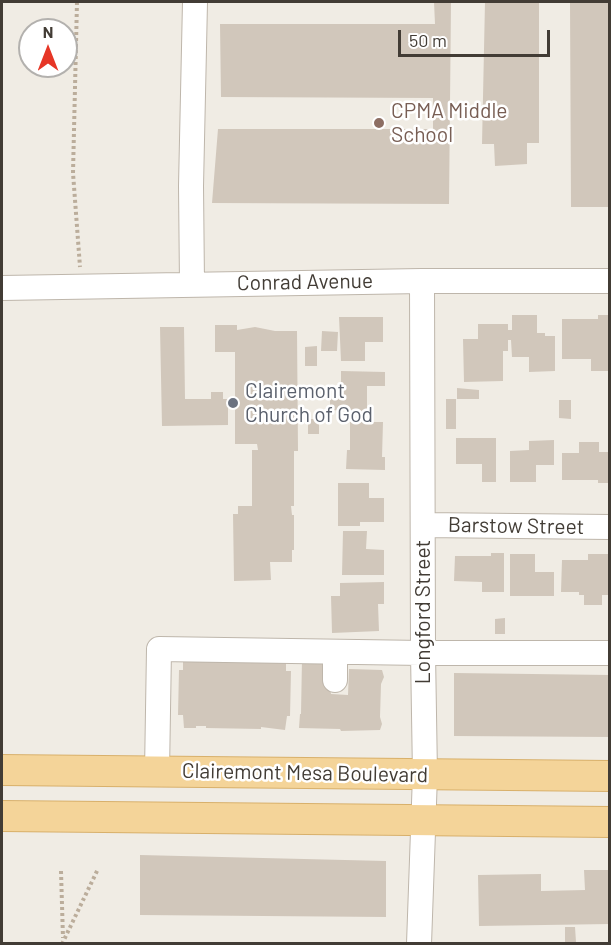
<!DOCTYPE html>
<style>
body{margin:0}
#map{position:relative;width:611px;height:945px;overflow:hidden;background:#f0ece4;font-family:Barlow,sans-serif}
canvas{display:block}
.frame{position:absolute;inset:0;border:3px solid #423c35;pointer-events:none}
.north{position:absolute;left:18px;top:18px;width:60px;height:60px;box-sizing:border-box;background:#fff;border:2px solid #b3b1ae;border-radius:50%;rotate:0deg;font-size:16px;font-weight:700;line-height:24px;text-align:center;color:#423c35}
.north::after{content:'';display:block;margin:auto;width:21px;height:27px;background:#e63626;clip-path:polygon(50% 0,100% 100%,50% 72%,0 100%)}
.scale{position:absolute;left:398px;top:30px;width:152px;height:27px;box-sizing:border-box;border:3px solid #423c35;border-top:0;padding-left:8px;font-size:18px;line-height:21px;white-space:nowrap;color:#423c35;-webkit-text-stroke:4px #fff;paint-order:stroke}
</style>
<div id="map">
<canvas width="611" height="945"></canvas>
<div class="frame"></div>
<div class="north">N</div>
<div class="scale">50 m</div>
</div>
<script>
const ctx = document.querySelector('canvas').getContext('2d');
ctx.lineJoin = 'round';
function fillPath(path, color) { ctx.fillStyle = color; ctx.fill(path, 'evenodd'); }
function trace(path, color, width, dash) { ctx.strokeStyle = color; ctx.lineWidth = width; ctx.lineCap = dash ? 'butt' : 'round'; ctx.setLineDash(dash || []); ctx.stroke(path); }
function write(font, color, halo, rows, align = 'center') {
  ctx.font = font + ' Barlow,sans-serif'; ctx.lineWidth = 5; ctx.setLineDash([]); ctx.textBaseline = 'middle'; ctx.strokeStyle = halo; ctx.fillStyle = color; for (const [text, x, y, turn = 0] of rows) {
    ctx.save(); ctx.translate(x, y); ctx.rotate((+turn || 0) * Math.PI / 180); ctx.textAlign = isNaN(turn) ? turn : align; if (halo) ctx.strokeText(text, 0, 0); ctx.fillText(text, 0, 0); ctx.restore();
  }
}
const building = new Path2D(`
 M434,2H451L449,204L212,203L218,129H433V98L221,97L220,24H435Z
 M485,2H539V143H527V164L495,166L494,144H482Z
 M570,2H610V207H571Z
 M512,315H537V333H545V336H555V371L529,372V357H512L511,340H508V351H503V381L464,382L463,339H478V324H508V330H512Z
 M598,315H610L609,371H591V359H562V319H598Z
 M339,317H383V342H365V361H341Z
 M215,325H237V330L255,327L275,331H297L298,451H294V506H291L292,515H294V550H292V562H270L271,580L234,581L233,514H238V506H252V450H258L257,444H235V352H215Z
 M160,327H184L185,399H211V392H223V399H228V425L162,426Z
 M322,331L338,332L337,351H321Z
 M317,346V366H305V347Z
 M341,371L385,372V386H367V412L330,410V388H341Z
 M457,388L479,390V399H457Z
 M446,399H456V429H446Z
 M559,400H571V419L559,418Z
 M308,419H319V434H308Z
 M350,422H383L382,457H385V470L346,469L347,450H350Z
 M456,438H496V482H482V464H456Z
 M554,440V465H536V482H510V451L529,450V441Z
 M579,442H599V452H610V483H598V480H562V453H579Z
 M338,483H369V498H384V522H360V526H338Z
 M343,531H367L366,549L384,550V575H342Z
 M491,553H504V592H482V582L454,581L455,556H491Z
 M510,554H535V572H554V596H510Z
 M588,554H610V595H602V605H584V595H579V592H561L562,560H588Z
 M384,582V604H378L379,631L332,633L331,596H340V583Z
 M505,618V634H495V619Z
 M183,659L286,660V671H291L290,716H287L285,730L261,727V729L206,728V726H196V728H184L183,715H178L179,670H183Z
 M302,659H327L331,694L348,695L349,669L382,670L384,677L381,684L380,717L382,724L380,730L341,731L340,729L299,728L300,714H301Z
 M454,673L610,675V737L454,736Z
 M140,855L386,861V917L140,915Z
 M584,870H610V924L479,926L478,875L541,874V891L585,890Z
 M565,927H575L576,942L565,943Z`);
const path = new Path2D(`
 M77,2L73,173L80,267
 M61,871L63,938
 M62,944L98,869`);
const minor = new Path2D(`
 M192,284L191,186L195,2
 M2,288L422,281H610
 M423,525L610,527
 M335,680V652
 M157,772L159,649L423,653H610
 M419,944L425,775L423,653L422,281`);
const major = new Path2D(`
 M2,770L610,776
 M2,816L610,822`);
const markers = [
 [379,123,6,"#8d6e63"],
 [233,403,6,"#6b7280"]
];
const educationNames = [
 ["CPMA Middle",391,111],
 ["School",391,135]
];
const streetNames = [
 ["Conrad Avenue",305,282,-1],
 ["Barstow Street",516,526,1],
 ["Longford Street",423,612,-90],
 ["Clairemont Mesa Boulevard",305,773,1]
];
const worshipNames = [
 ["Clairemont",245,391],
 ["Church of God",245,415]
];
fillPath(building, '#d1c7bb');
trace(minor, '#beb6ab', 26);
trace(major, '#d8b06b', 32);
trace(path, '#bbad9b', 4, [3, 3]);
trace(minor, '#fff', 24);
trace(major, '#f4d499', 30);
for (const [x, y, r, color] of markers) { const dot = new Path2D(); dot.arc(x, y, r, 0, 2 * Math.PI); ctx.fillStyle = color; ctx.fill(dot); trace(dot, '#fff', 2); }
write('21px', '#785e54', '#fff', educationNames, 'left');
write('21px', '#423c35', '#fff', streetNames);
write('21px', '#5b616d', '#fff', worshipNames, 'left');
</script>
